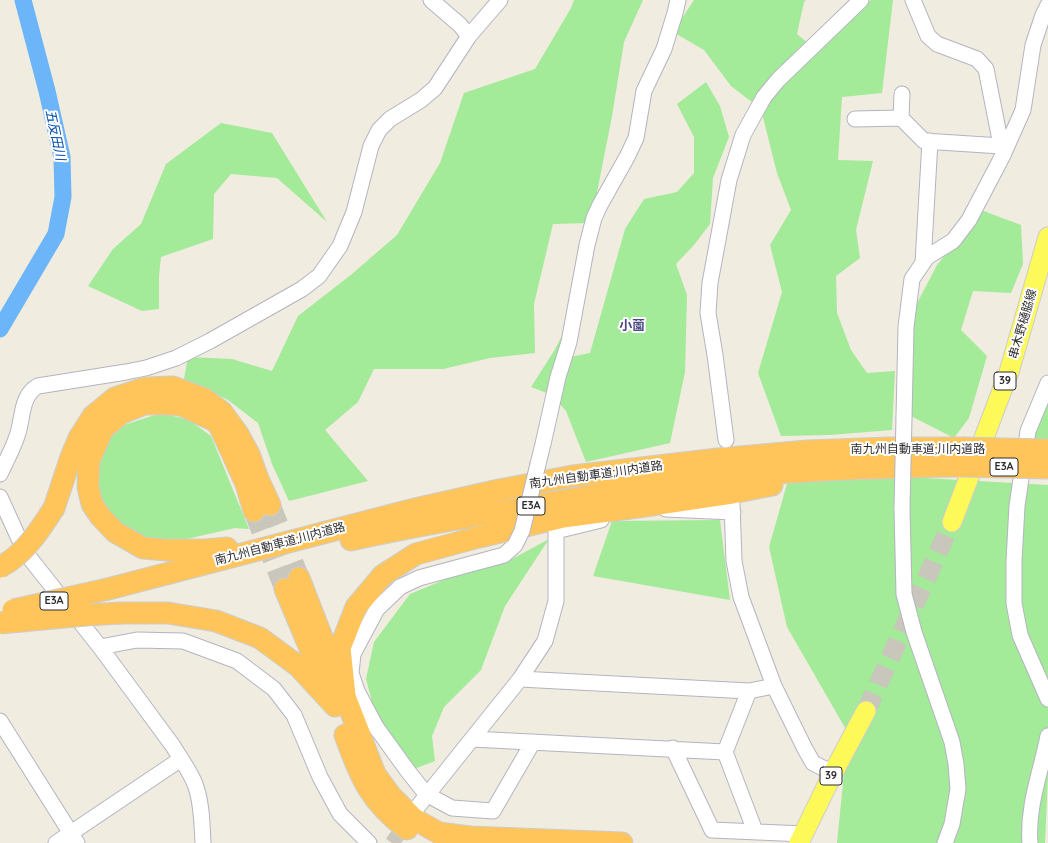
<!DOCTYPE html>
<meta charset="utf-8">
<style>
body{margin:0}
canvas{display:block;background:#f0ece0}
</style>
<canvas width="1048" height="843"></canvas>
<script>
const ctx = document.querySelector('canvas').getContext('2d');
ctx.lineJoin = 'round';
function fillPath(path, color) { ctx.fillStyle = color; ctx.fill(path, 'evenodd'); }
function trace(path, color, width, dash) { ctx.strokeStyle = color; ctx.lineWidth = width; ctx.lineCap = dash ? 'butt' : 'round'; ctx.setLineDash(dash || []); ctx.stroke(path); }
function write(font, color, halo, rows, align = 'center') {
  ctx.font = font + ' Quicksand,"Noto Sans JP",sans-serif'; ctx.lineWidth = 4; ctx.setLineDash([]); ctx.textBaseline = 'middle'; ctx.strokeStyle = halo; ctx.fillStyle = color; for (const [text, x, y, turn = 0] of rows) {
    ctx.save(); ctx.translate(x, y); ctx.rotate((+turn || 0) * Math.PI / 180); ctx.textAlign = isNaN(turn) ? turn : align; if (halo) ctx.strokeText(text, 0, 0); ctx.fillText(text, 0, 0); ctx.restore();
  }
}
const green = new Path2D(`
 M574,0H643L624,42L612,116L591,223L553,224L534,304L535,353L490,358L443,369H374L358,402L325,430L368,481L289,501L272,464L258,423L228,400L184,379L188,357L232,359L272,371L298,316L352,274L397,235L440,163L464,93L535,69L571,8Z
 M694,0H806L804,2L797,34L814,48L871,0H893L882,93L842,97L838,160L873,161L856,230L860,258L836,276L837,313L851,350L867,373L895,371L892,430L830,435L781,436L758,373L782,292L770,245L791,210L777,173L761,109L731,86L704,50L673,32Z
 M706,82L720,106L729,137L713,178L710,224L694,245L676,264L687,295L685,372L670,443L586,462L566,411L552,395L531,387L554,351L577,307L570,357L590,353L625,229L644,199L677,192L694,173V137L677,104Z
 M221,123L272,133L327,222L277,178L231,174L214,194L213,239L161,257L159,276V309L142,311L88,286L113,249L141,224L166,164Z
 M981,210L1021,225L1023,264L1011,293L973,291L961,330L987,356L969,418L954,438L911,416L914,309L937,265Z
 M1048,403V440L1028,439Z
 M161,413L189,420L211,436L249,529L235,528L178,541H149L117,526L100,499L94,466L105,444L121,426Z
 M865,473L925,478L1048,485V775L1045,843H837L848,733L787,627L769,547L787,484Z
 M720,520L730,600L593,576L612,521Z
 M549,539L505,606L481,670L444,707L432,736L435,761L414,769L376,717L366,679L374,642L410,594L475,567L512,559Z`);
const river = new Path2D(`
 M0,329L56,234L63,197L62,157L47,91L23,0`);
const minorTunnel = new Path2D(`
 M392,843L409,819`);
const majorTunnel = new Path2D(`
 M866,711L952,522`);
const highwayTunnel = new Path2D(`
 M270,505L299,578
 M254,511L285,589`);
const minor = new Path2D(`
 M431,0L460,25L469,36
 M913,0L928,36L937,44L977,59L986,69L1003,155
 M902,94L901,118L924,141L1001,146
 M855,119L901,118
 M923,263L930,141
 M1048,383L1028,431L1017,506L1014,561V603L1020,635L1048,699
 M904,417L906,327L912,279L927,257L953,241L969,220L1003,155L1023,110L1033,45L1043,15L1048,5
 M726,440L715,355L708,313L710,283L729,180L743,135L764,97L778,80L861,0
 M538,464L543,444L558,377L569,342L587,245L594,218L600,205L627,157L636,138L644,91L664,49L675,13L678,0
 M0,474C6,461 14,447 18,433C23,417 21,395 38,386L126,372L146,368L176,358L210,341L302,289L319,276L340,246L354,212L371,146L379,130L390,119L421,100L435,88L469,36L500,0
 M0,497L25,552L100,647L173,746C180,758 192,774 196,787C202,805 202,825 203,843
 M732,504L734,561L741,597L774,686L805,749L813,763L833,773
 M902,508L904,594L914,632L952,742L956,764L958,789L952,824L945,843
 M666,509L733,512
 M515,545L504,555L419,578L400,587L377,609L353,654L351,673L357,691L376,727L407,770L426,794L452,808L493,811L533,742
 M100,647L137,640L183,641L237,661L274,689L294,715L320,777L340,814L369,843
 M520,679L749,691L774,686
 M749,691L725,752L755,831
 M0,721L77,843
 M472,739L725,752
 M673,748L712,830L804,834
 M415,810L520,679L545,641L556,601V531L601,520
 M56,843L181,759
 M1030,843C1027,806 1041,772 1048,736`);
const major = new Path2D(`
 M952,522L1009,372L1048,237
 M799,843L833,773L866,711`);
const highway = new Path2D(`
 M54,508L71,457L79,438L93,416L115,398L145,388L173,387L205,399L222,412L238,434L249,454L258,479L270,505
 M351,540C423,524 495,512 567,500C618,491 668,483 720,478C800,470 880,467 960,466
 M227,548L205,550H167L143,548L115,532L100,516L92,504L88,487L89,461L103,429L122,413L144,404H165L181,405L213,420L219,425L232,453L246,484L254,511
 M299,578L375,774L391,796L414,819L439,833L470,837L622,843
 M108,589L415,509L499,490L573,476L718,459L807,451L888,448H963
 M285,589L325,684
 M121,613H168L216,621L260,638L298,666L335,706
 M345,696L340,648L356,607L383,575L416,554L475,538L563,517L638,507L732,493L772,485
 M345,735C360,777 370,802 407,829`);
const minorBridge = new Path2D(`
 M902,508L904,417
 M515,545L522,531L538,464`);
const highwayBridge = new Path2D(`
 M963,448L1048,450
 M960,466L1048,468
 M0,567C24,555 40,530 54,508
 M13,610L108,589
 M0,623L86,615L121,613`);
const shields = [
 [1005,381,22],
 [1004,467,28],
 [531,506,28],
 [54,601,28],
 [831,776,22]
];
const shieldNames = [
 ["39",1005,381],
 ["E3A",1004,467],
 ["E3A",531,506],
 ["E3A",54,601],
 ["39",831,776]
];
const streetNames = [
 ["串木野樋脇線",1023,324,-74],
 ["南九州自動車道;川内道路",918,449],
 ["南九州自動車道;川内道路",596,475,-8],
 ["南九州自動車道;川内道路",280,544,-15]
];
const waterNames = [
 ["五反田川",55,135,78]
];
const neighbourhoodNames = [
 ["小薗",632,326]
];
fillPath(green, '#a3ea99');
trace(river, '#6cb5f8', 17);
trace(minorTunnel, '#c9c6bc', 15, [15, 8]);
trace(majorTunnel, '#c9c6bc', 19, [19, 10]);
trace(highwayTunnel, '#c9c6bc', 21, [21, 10]);
trace(minor, '#b4b4c2', 17);
trace(major, '#cdcdcd', 21);
trace(highway, '#cdcdcd', 23);
trace(minor, '#fff', 15);
trace(major, '#fcf959', 19);
trace(highway, '#ffc55b', 21);
trace(minorBridge, '#b4b4c2', 17, []);
trace(highwayBridge, '#cdcdcd', 23, []);
trace(minorBridge, '#fff', 15);
trace(highwayBridge, '#ffc55b', 21);
for (const [x, y, w] of shields) { const box = new Path2D(); box.roundRect(x - w / 2, y - 9, w, 18, 3); ctx.fillStyle = '#fff'; ctx.fill(box); trace(box, '#2e2e2e', 1); }
write('bold 11px', '#2e2e2e', null, shieldNames);
write('12px', '#2e2e2e', '#fff', streetNames);
write('italic 13px', '#034eac', '#fff', waterNames);
write('bold 13px', '#4b4983', '#fff', neighbourhoodNames);
</script>
